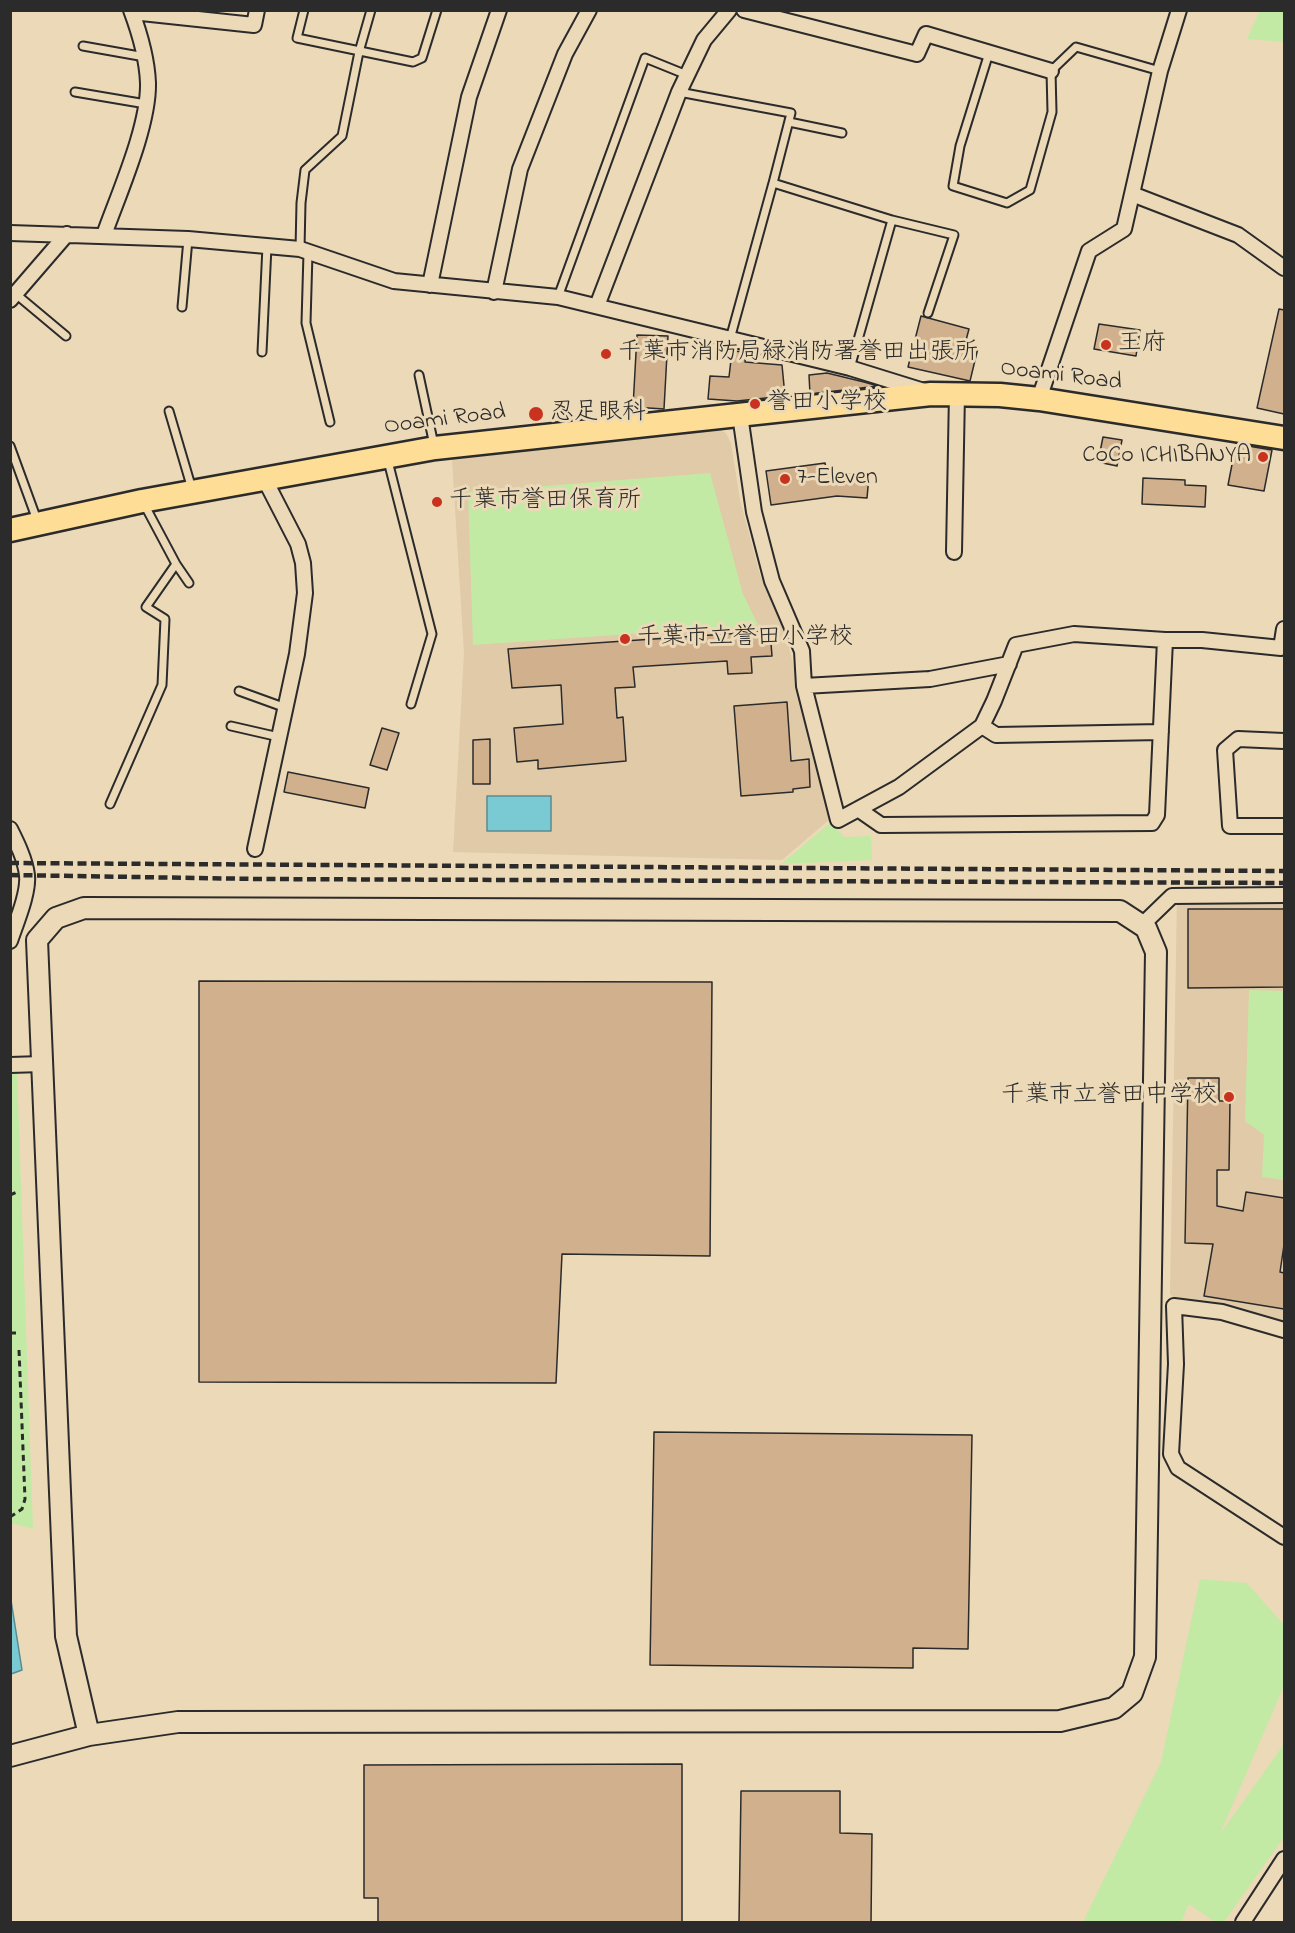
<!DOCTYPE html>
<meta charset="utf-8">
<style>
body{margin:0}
#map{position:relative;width:1295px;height:1933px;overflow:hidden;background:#ecd9b7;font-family:"Indie Flower",sans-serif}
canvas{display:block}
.frame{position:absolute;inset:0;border:12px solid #2b2b2b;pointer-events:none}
</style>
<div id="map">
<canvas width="1295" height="1933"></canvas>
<div class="frame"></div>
</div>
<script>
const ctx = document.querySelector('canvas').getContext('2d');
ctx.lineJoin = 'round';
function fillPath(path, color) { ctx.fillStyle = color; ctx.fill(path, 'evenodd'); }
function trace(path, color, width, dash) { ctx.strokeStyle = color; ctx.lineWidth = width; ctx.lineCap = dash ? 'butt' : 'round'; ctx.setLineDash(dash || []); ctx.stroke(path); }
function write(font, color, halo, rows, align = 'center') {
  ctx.font = font + ' "Indie Flower","Klee One",sans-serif'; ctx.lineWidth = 6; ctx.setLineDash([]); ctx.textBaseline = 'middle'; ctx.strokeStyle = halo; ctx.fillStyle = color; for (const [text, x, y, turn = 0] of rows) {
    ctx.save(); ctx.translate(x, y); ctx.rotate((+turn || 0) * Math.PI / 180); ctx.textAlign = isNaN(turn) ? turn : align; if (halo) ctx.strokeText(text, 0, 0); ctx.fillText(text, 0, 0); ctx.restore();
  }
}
const built = new Path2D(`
 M714,428L726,433L731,443L740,500L760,575L784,626L830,819L782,860L453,852L464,653L452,460Z
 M1177,899L1284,900V1322L1208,1302L1177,1301L1170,1294Z`);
const green = new Path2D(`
 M1260,10L1284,11V42L1247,39Z
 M710,473L743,594L758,625L473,645L468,492Z
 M831,822L844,837L871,836L872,860L781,864Z
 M1249,990L1284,991V1180L1262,1177L1264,1135L1245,1121Z
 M10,1071H17L33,1529L11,1523Z
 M1200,1579L1247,1583L1284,1625V1686L1220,1834L1284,1744V1837L1224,1922H1215L1189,1904L1181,1922H1083L1161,1762Z`);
const water = new Path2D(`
 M487,796H551V831H487Z
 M11,1600L22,1670L11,1674H10Z`);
const building = new Path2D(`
 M1279,309L1284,310V414L1257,408Z
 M921,316L969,329L965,344L978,348L970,381L908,367Z
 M1099,324L1140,330L1136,356L1094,349Z
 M637,335L668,336L664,409L633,407Z
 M732,351L746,352L745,362L782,365L785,396L737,401L708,399L710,376L729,377Z
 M827,373L864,382L878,386L810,394L809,375Z
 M1103,437L1122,440L1117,466L1098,462Z
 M1236,444L1272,450L1264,491L1228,485Z
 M825,463L827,472L869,476L867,498L837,496L771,505L766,471Z
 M1143,478L1185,480V485L1206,486L1205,507L1142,504Z
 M770,631L772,656L751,657L752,673L728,674L727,661L633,667L635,687L615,688L617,718L623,717L626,761L538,769V760L517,762L514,728L563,724L561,685L512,688L508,649Z
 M787,702L791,761L809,759L810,787L793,789V792L741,796L734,706Z
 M382,728L399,733L387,770L370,765Z
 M490,739V784H473V740Z
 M288,772L369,788L365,808L284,792Z
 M1188,909H1284V987L1188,988Z
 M199,981L712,982L710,1256L562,1254L556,1383L199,1382Z
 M1188,1078H1219V1101H1230L1229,1170H1217V1206L1243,1211L1246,1192L1284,1198V1245L1280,1272L1284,1273V1309L1204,1296L1213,1244L1185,1243Z
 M654,1432L972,1435L968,1649L913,1648V1668L650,1665Z
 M682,1764V1923H378V1898H364V1765Z
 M741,1791H840V1833L872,1834L871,1923H739Z`);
const path = new Path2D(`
 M10,1195L17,1192
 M10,1333H19
 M10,1517L22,1509L25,1499L19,1350`);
const lane = new Path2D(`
 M304,10L297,38L413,62L422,58L437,10
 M83,46L145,57
 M989,53L960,146L953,186L1007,203L1030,190L1052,112L1051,71L1076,47L1160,71
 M75,92L146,104
 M679,92L791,113L773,183
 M789,122L842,133
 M892,220L954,235L928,313
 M300,249L301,203L305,170L342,136L359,52L371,10
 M308,253L306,323L330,422
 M17,295L66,336
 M558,297L645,58L687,75
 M182,307L188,239
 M730,339L773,183L892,220L850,368
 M262,352L267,246
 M419,375L434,445
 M169,411L192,489
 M10,446L37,520
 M388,461L432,634L411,704
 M144,504L176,564L189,583
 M239,691L286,708
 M231,726L279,737
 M110,804L162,685L165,619L146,607L176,564`);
const street = new Path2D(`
 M744,10L917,54L926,34L1051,71
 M1179,10L1160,71L1132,194L1238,235L1284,268
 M132,12L254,25L257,10
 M10,233L188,239L300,249L394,281L558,297L850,368L924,391
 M104,235C119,193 149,126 148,83C147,57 140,34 131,10
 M430,285L469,97L499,10
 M494,292L520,169L565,54L589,10
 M10,300L67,234
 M597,306L679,92L704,40L729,10
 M1039,399L1089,251L1124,229L1132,194
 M740,415L754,512L772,581L802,651L804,686L838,820L899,787L982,726L994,701L1016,645L1074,634L1165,640H1202L1281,648L1284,629
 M954,552L957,393
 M804,686L930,679L1009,664
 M982,726L996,735L1161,732
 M1284,741L1238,739L1225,750L1230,826H1284
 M858,809L881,825L1152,823L1157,815L1165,640
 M10,829C17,843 25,859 27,875C29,893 16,923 10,941
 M255,849L297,654L305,593L303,563L298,544L264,478
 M1142,925L1172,896L1284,895
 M10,1065L42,1064
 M1284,1330L1222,1312L1174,1306L1176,1364L1171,1454L1178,1468L1284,1537
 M1243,1922L1284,1859`);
const secondary = new Path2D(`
 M10,1756L89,1735L178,1722L1060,1721L1114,1708L1132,1693L1145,1657L1156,952L1146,928L1120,911L84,908L56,918L37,940L66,1636L89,1735`);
const primary = new Path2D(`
 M10,530L142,501L435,448L931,394L1000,395L1039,399L1284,438`);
const rail = new Path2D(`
 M10,863L1284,871
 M10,875L260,879L1284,883`);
const markers = [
 [1106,345,6,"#c8321e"],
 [606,354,6,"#c8321e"],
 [755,404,6,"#c8321e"],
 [536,414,8,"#c8321e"],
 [1263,457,6,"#c8321e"],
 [785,479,6,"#c8321e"],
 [437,502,6,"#c8321e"],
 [625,639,6,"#c8321e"],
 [1229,1097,6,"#c8321e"]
];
const poiNames = [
 ["王府",1118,345],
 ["千葉市消防局緑消防署誉田出張所",618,354],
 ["誉田小学校",767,404],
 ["忍足眼科",550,414],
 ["CoCo ICHIBANYA",1251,457,"right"],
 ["7-Eleven",797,479],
 ["千葉市誉田保育所",449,502],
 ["千葉市立誉田小学校",637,639],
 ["千葉市立誉田中学校",1217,1097,"right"]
];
const streetNames = [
 ["Ooami Road",1061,377,7],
 ["Ooami Road",445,421,-7]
];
fillPath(built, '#e0caa7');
fillPath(green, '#c3eaa5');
fillPath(water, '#7acad4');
trace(water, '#5a8a90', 1.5);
fillPath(building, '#d0b08d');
trace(building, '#2b2b2b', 1.5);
trace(lane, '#2b2b2b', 11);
trace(street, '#2b2b2b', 18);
trace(secondary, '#2b2b2b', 24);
trace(primary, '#2b2b2b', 27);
trace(path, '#2b2b2b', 3, [6, 4.5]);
trace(lane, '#ecd9b7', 7);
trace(street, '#ecd9b7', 14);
trace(secondary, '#ecd9b7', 20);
trace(primary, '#fedd96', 22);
trace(rail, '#2b2b2b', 4.5, [9, 4.5]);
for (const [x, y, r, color] of markers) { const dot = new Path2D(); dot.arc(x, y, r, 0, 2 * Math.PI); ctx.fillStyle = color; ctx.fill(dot); trace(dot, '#ecd9b7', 2); }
write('24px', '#2b2b2b', '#ecd9b7', poiNames, 'left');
write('24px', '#2b2b2b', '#ecd9b7', streetNames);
</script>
